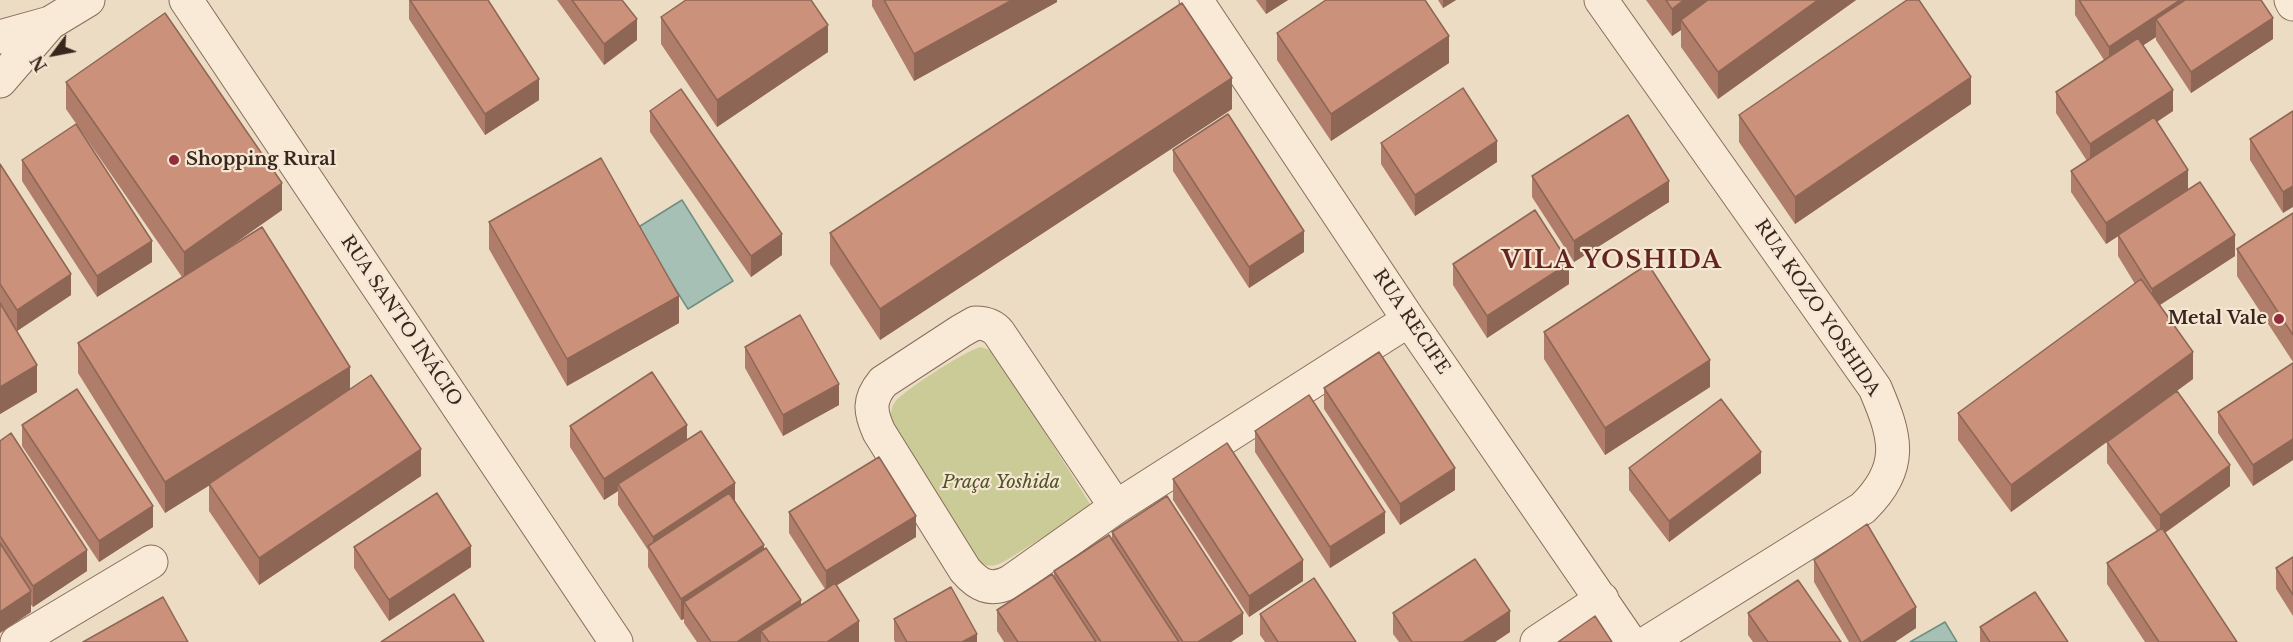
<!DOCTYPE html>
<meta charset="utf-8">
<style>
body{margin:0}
#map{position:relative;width:2293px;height:642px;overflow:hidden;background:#eddcc4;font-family:"Libre Baskerville",serif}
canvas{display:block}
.north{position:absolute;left:24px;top:24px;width:60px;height:60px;-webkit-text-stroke:4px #f5e7d3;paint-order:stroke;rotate:238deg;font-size:16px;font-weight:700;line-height:24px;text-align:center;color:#38271e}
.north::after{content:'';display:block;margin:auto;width:21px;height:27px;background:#38271e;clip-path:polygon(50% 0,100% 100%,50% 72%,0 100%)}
</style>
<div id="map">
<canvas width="2293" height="642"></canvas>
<div class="north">N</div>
</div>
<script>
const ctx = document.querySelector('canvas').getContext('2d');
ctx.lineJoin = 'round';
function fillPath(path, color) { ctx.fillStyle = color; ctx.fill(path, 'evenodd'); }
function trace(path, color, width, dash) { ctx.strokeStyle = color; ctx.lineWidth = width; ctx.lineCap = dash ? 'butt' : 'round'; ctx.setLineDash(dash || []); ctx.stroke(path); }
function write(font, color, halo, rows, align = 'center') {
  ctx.font = font + ' "Libre Baskerville",serif'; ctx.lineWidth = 4.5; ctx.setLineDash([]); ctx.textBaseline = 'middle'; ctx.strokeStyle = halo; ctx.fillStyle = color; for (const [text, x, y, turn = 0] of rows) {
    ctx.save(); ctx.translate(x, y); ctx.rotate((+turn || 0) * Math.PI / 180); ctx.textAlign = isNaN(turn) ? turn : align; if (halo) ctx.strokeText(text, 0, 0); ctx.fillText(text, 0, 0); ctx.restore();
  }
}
const green = new Path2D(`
 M981,347L992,351L996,355L1092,507L1005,561C993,568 985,567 974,559L891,420C891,414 891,407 895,402C903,391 968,349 981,347Z`);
const water = new Path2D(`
 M682,200L733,281L688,309L637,228Z
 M1945,622L1957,642H1910Z`);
const street = new Path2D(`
 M186,0L616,642
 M1196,0L1409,320L1630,642
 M1601,0L1875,388C1896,437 1905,467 1863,508L1648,642
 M2291,0L2293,4
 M0,37L50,23L88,0
 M0,81L50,23
 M975,323C985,323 993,325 999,333L1116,507L1010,582C990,592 978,585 965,570L879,432C870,412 868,400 883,382L961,331Z
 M1116,507L1409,320
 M17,642L151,562
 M1537,642L1602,599`);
const wall = new Path2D(`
 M409,0H488L539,100L485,135L409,19Z
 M557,0H622L637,40L604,65Z
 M872,0H1057V2L914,81L872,6Z
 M1256,0H1288L1266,14Z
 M1438,0H1456L1443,8Z
 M1646,0H1856L1718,99L1681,47V30L1672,36Z
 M2075,0H2261L2273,39L2191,93L2156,40V37L2143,45L2173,111L2157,122L2188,190L2235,256L2160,305L2193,379L2011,512L1958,440V413L2135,284L2118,256V236L2106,244L2071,192V171L2087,161L2056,113V92L2104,60L2075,15Z
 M661,17L828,52L717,127L661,44Z
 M1277,33L1449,63L1331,141L1277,60Z
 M66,82L282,210L215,257L350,390L421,476L259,585L209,511V485L165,513L78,373V343L182,277L66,109Z
 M1971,104L1795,224L1739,142V115Z
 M1232,109L880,340L830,264V233Z
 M650,111L782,255L751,277L650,132Z
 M2293,111L2283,213L2250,160V139Z
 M1381,143L1497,162L1415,216L1381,164Z
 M1173,150L1304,252L1249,288L1173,171Z
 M22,160L152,262L97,297L22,181Z
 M0,164L71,295L17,331L37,392L0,414Z
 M1532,176L1669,202L1574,262L1532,197Z
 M2293,213V362L2237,276V249Z
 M489,222L679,323L567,386L489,249Z
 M1453,264L1569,284L1487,338L1453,285Z
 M1544,332L1710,387L1605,455L1544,359Z
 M745,347L839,405L783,436L745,368Z
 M2293,363V460L2253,486L2218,433V412Z
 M1324,388L1455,490L1400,525L1324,409Z
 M22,425L153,527L99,562L22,446Z
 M570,426L687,440L735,501L764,549L801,605L825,589L789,533V512L916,537L836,585L859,642H697L684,623V619L681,620L648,567V550L618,505V491L604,500L570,447Z
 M1255,431L1385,533L1330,568L1255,452Z
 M0,441L87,571L33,607L31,605V612L0,633Z
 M2107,442L2230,486L2165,533L2237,642H2145L2107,584V563L2157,531L2107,463Z
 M1629,468L1761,473L1669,542L1629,490Z
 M1173,479L1303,581L1249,617L1173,500Z
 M1112,532L1243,634L1231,642H1004L997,631V610L1054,578V571L1112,539Z
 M354,547L471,567L389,621L354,568Z
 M2293,557V616L2276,589V568Z
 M1814,560L1916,628L1895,642H1849L1814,582Z
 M1393,613L1510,632L1495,642H1399L1393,634Z
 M1748,613L1841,642H1753L1748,635Z
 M1260,614L1356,642H1265L1260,635Z
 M894,619L977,642H895L894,640Z
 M1980,627L2068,642H1980Z`);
const shadedWall = new Path2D(`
 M1012,0H1057V2L914,81V54Z
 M1266,0H1288L1266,14Z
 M1443,0H1456L1443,8Z
 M1684,0H1722L1681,20V30L1672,36V9Z
 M1818,0H1856L1718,99V72Z
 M2180,0H2191L2156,19V37L2109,68V47Z
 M2273,18V39L2191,93V72Z
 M637,19V40L604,65V44Z
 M828,25V52L717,127V100Z
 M1449,36V63L1331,141V114Z
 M1971,77V104L1795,224V197Z
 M1232,78V109L880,340V309Z
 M539,79V100L485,135V114Z
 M2173,90V111L2090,165V144Z
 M1497,141V162L1415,216V195Z
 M2188,170V191L2106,244V223Z
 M1669,181V202L1574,262V241Z
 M282,183V210L184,279V252Z
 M2293,186V207L2283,213V192Z
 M1304,231V252L1249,288V267Z
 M782,234V255L751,277V256Z
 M2235,235V256L2152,310V289Z
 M152,241V262L97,297V276Z
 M1569,263V284L1487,338V316Z
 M71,274V295L17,331V310Z
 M679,296V323L567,386V359Z
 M2193,352V379L2011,512V485Z
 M1710,360V387L1605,455V428Z
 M37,365V392L0,414V387Z
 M350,367V398L165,513V482Z
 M839,384V405L783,436V415Z
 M687,425V446L618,484V491L604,500V479Z
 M2293,439V460L2253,486V465Z
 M421,449V476L259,585V558Z
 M1761,452V473L1669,542V521Z
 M2230,465V486L2160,536V515Z
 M1455,468V490L1400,525V504Z
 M735,483V504L653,555V537Z
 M153,506V527L99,562V541Z
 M1385,512V533L1330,568V547Z
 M916,516V537L826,592V571Z
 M764,545V566L684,602V619L681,620V599Z
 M471,546V567L389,621V600Z
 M87,550V571L33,607V586Z
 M1303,560V581L1249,617V596Z
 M31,591V612L0,633V612Z
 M801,600V621L761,631V642H737Z
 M1916,607V628L1895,642H1863Z
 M1510,611V632L1495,642H1463Z
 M1243,613V634L1231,642H1198Z
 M859,621V642H827Z
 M977,634V642H962Z`);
const building = new Path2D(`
 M410,0H488L539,79L485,114Z
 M572,0H622L637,19L604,44Z
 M686,0H811L828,25L717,100L661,17Z
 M884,0H1012L914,54Z
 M1326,0H1425L1449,36L1331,114L1277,33Z
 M1666,0H1684L1672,9Z
 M1708,0H1818L1718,72L1681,20Z
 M1907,0H1919L1971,77L1795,197L1739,115Z
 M2079,0H2180L2109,47Z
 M2185,0H2261L2273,18L2191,72L2156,19Z
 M1182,3L1232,78L880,309L830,233Z
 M165,13L282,183L184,252L66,82Z
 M2138,38L2173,90L2090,144L2056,92Z
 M1463,88L1497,141L1415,195L1381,143Z
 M681,89L782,234L751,256L650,111Z
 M2293,111V186L2283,192L2250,139Z
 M1228,114L1304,231L1249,267L1173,150Z
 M1628,115L1669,181L1574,241L1532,176Z
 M2154,117L2188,170L2106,223L2071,171Z
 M76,124L152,241L97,276L22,160Z
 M601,158L679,296L567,359L489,222Z
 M0,164L71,274L17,310L0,284Z
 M2200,182L2235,235L2152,289L2118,235Z
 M1535,210L1569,263L1487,316L1453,264Z
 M2293,213V335L2237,249Z
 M262,227L350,367L165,482L78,343Z
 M1648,264L1710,360L1605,428L1544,332Z
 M2141,279L2193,352L2011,485L1958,413Z
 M0,303L37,365L0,387Z
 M800,315L839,384L783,415L745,347Z
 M1379,352L1455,468L1400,504L1324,388Z
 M2293,363V439L2253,465L2218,412Z
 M652,372L687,425L604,479L570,426Z
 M371,375L421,449L259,558L209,484Z
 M77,389L153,506L99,541L22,425Z
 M2177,391L2230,465L2160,515L2107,442Z
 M1309,395L1385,512L1330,547L1255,431Z
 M1721,399L1761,452L1669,521L1629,468Z
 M701,431L735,483L653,537L618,484Z
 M11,433L87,550L33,586L0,536V441Z
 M1227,443L1303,560L1249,596L1173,479Z
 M879,457L916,516L826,571L789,512Z
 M437,493L471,546L389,600L354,547Z
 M729,493L764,545L681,599L648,546Z
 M1167,496L1243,613L1198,642H1183L1112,532Z
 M1867,524L1916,607L1863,642H1861L1814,560Z
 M2162,528L2237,642H2159L2107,563Z
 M1109,535L1179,642H1101L1054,571Z
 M0,543L31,591L0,612Z
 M766,548L801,600L737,642H711L684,602Z
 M2293,557V595L2276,568Z
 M1475,559L1510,611L1463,642H1412L1393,613Z
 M1052,574L1096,642H1018L997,610Z
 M1314,578L1356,642H1278L1260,614Z
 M1798,580L1841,642H1768L1748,613Z
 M835,583L859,621L827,642H769L761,631Z
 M951,587L977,634L962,642H907L894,619Z
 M2035,592L2068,642H1990L1980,627Z
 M454,594L484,642H381Z
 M163,597L188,642H83Z
 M1595,616L1612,642H1558Z`);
const markers = [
 [174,160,6,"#952c3a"],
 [2279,319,6,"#952c3a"]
];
const poiNames = [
 ["Shopping Rural",186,160],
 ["Metal Vale",2267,319,"right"]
];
const streetNames = [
 ["RUA KOZO YOSHIDA",1817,308,56],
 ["RUA SANTO INÁCIO",401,321,56],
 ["RUA RECIFE",1411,322,56]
];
const parkNames = [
 ["Praça Yoshida",1001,483]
];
const districtNames = [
 ["VILA YOSHIDA",1612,261]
];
fillPath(green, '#cbcb98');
fillPath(water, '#a6c0b5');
trace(water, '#6d8f82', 1.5);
trace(street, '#886d5b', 35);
trace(street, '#f8ead7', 33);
fillPath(wall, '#af7d69');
fillPath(shadedWall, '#8e6655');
fillPath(building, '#cb917a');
trace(building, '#8e6655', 1.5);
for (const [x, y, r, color] of markers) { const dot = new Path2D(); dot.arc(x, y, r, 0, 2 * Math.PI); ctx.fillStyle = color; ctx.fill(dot); trace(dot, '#f5e7d3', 2); }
write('bold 18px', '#38271e', '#f5e7d3', poiNames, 'left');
write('18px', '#38271e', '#f5e7d3', streetNames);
write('italic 18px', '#4e5425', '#f5e7d3', parkNames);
ctx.letterSpacing = '1.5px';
write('bold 24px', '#64241f', '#f5e7d3', districtNames);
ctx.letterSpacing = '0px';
</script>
